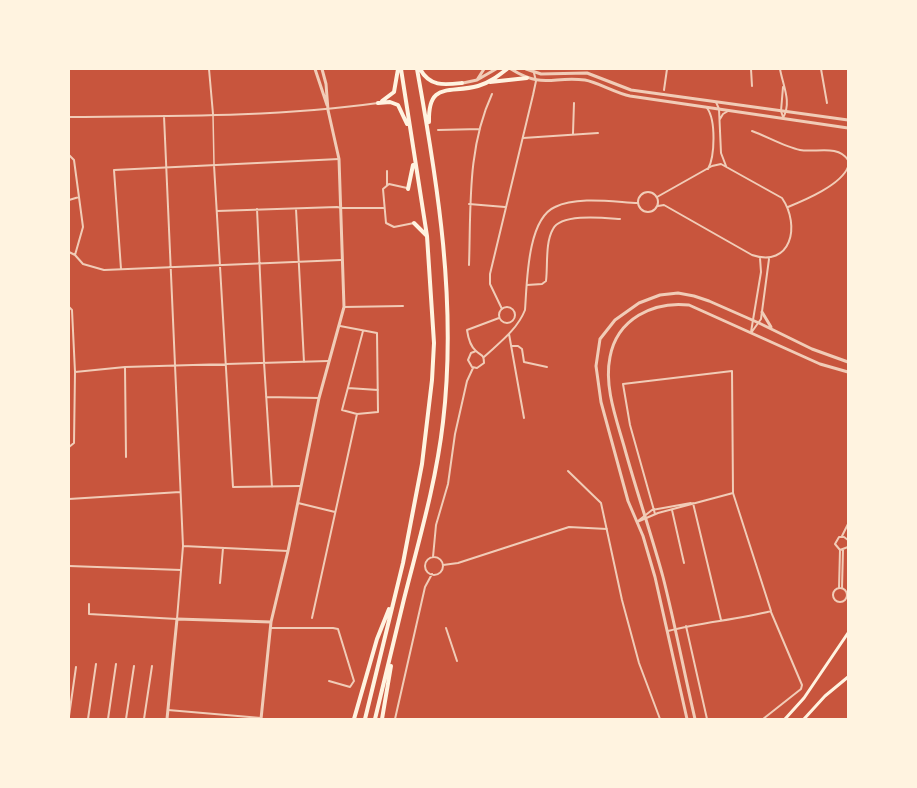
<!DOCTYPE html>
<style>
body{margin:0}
#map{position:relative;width:917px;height:788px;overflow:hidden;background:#c8553d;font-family:"Source Sans 3",sans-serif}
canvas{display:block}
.frame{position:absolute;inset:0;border:70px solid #fff3e0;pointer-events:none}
</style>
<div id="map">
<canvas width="917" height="788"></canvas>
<div class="frame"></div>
</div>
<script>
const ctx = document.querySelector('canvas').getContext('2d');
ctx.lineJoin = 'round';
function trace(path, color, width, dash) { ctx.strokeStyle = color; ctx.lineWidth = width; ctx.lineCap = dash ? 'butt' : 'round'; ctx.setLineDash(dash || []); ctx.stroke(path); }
const pedestrian = new Path2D(`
 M213,115L214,164`);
const minor = new Path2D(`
 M209,69L213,114
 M751,69L752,86
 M780,69C783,86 792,102 783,118
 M821,69L827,103
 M664,90L667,69
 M716,102L719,109L721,153L726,166
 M707,108C716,120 715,156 708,169
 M69,117C172,116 276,117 378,103
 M783,117L781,111L783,87
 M720,119L723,114L728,111
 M438,130L480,129
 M752,131C766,136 785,147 800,150C815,153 838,144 848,160
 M573,133L574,103
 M523,138L598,133
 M69,155L74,160L83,227L75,255
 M214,165L233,487L300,486
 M387,185V171
 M407,188L389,184L383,189L386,223L394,227L414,223
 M638 202a10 10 0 1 1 20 0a10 10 0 1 1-20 0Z
 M657,197L712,166L721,164L782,198C801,226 791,268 752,255L664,205L658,206
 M69,200L79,197
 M469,204L505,207
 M788,207C805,200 841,185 848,167
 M257,209L264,362L272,487
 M296,209L304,362
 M217,211L337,207L342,208H383
 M69,252L75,255L83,264L104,270L341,260
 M469,265C471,207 467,148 492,94
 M121,269L114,170L339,159
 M527,285L542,284L546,281C548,265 545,243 553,229C561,213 605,218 620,219
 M499 315a8 8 0 1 1 16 0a8 8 0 1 1-16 0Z
 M69,307L72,310L75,372L74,443L69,447
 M344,307L403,306
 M502,309L490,284V274L533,95L536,81L534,73
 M340,326L377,333L378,412L357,414L342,410L363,331
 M751,332L761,272L760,258
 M751,333L761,319L769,259
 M509,334L524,418
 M511,346H518L522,349L524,362L547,367
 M476,351L471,353L468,360L472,367L477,368L484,363C484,354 481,356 476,351C470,346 468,337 467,330L499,318
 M484,357C499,343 517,330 525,310C527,284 527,219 555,207C577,196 614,202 638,203
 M125,367L126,457
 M75,372L125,367L328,361
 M348,388L378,390
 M266,397L319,398
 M568,471L601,503L622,600L639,663L660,719
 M69,499L180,492
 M298,503L335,512
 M693,503L721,620
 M672,510L684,563
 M655,514L630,425L623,384L732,371L733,493L771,611C737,620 702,622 668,631
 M638,521L652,510L691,503
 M637,522L658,513L733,493
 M842,536L848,524
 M848,540L844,537H839L835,544L840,550L848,547
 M183,546L288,551
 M433,557L436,525L448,484L455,434L467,381L473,368
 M425 566a9 9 0 1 1 18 0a9 9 0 1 1-18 0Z
 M443,565L458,563L569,527L607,529
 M69,566L181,570
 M220,583L223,548
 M833 595a7 7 0 1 1 14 0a7 7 0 1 1-14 0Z
 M839,588L840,550
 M842,588L843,550
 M89,604V614L177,619L183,546L164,116
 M312,618L357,414
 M686,626L707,719
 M270,628H333L338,629L354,681L350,687L329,681
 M446,628L457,661
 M168,710L261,718
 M69,716L76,667
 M88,719L96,664
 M108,719L116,664
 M126,719L134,666
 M144,719L152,666
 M395,719L425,587L432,574
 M763,719L801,689L802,685L771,612`);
const tertiary = new Path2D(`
 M315,69L327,105
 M511,69C543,89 552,76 585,80C597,82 616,93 630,96L848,128
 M526,69L541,74L587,73L631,90L848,120
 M477,80L484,69
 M463,83L477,80L496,69
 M762,312L771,327
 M167,719L177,619L271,622
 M261,719L271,622L288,551L319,398L344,307L339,159L328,110L326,84L322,69
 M687,719L655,577L643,536L628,501L601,402L596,366L600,339L615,320L639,303L660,295L678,293L694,296L709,301L759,323L812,349L848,362
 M695,719C684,672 675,624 663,577C651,533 636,490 624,446C616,418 604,386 610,357C617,319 653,301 689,305L820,364L848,372`);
const secondary = new Path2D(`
 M785,719L804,698L848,633
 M804,719L825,696L848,677`);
const trunk = new Path2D(`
 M420,69C430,87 444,85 462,83
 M490,82L527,78
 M382,101L394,92L398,69
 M378,103L390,102L398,105L407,124
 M429,122C428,81 449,94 478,86C489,83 498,76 507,69
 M408,189L413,165
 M414,223L426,235
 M354,719L377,639L389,609
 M365,719L403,563L422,464L432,380L434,343L427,236L401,69
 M375,719C385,679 394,639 404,599C419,540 436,483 443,422C457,304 438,185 417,69
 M382,719L391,666`);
trace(pedestrian, '#f1ccb7', 1.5);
trace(minor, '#f1ccb7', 2);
trace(tertiary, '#f1ccb7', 3);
trace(secondary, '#fff3e0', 3);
trace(trunk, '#fff3e0', 4);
</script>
